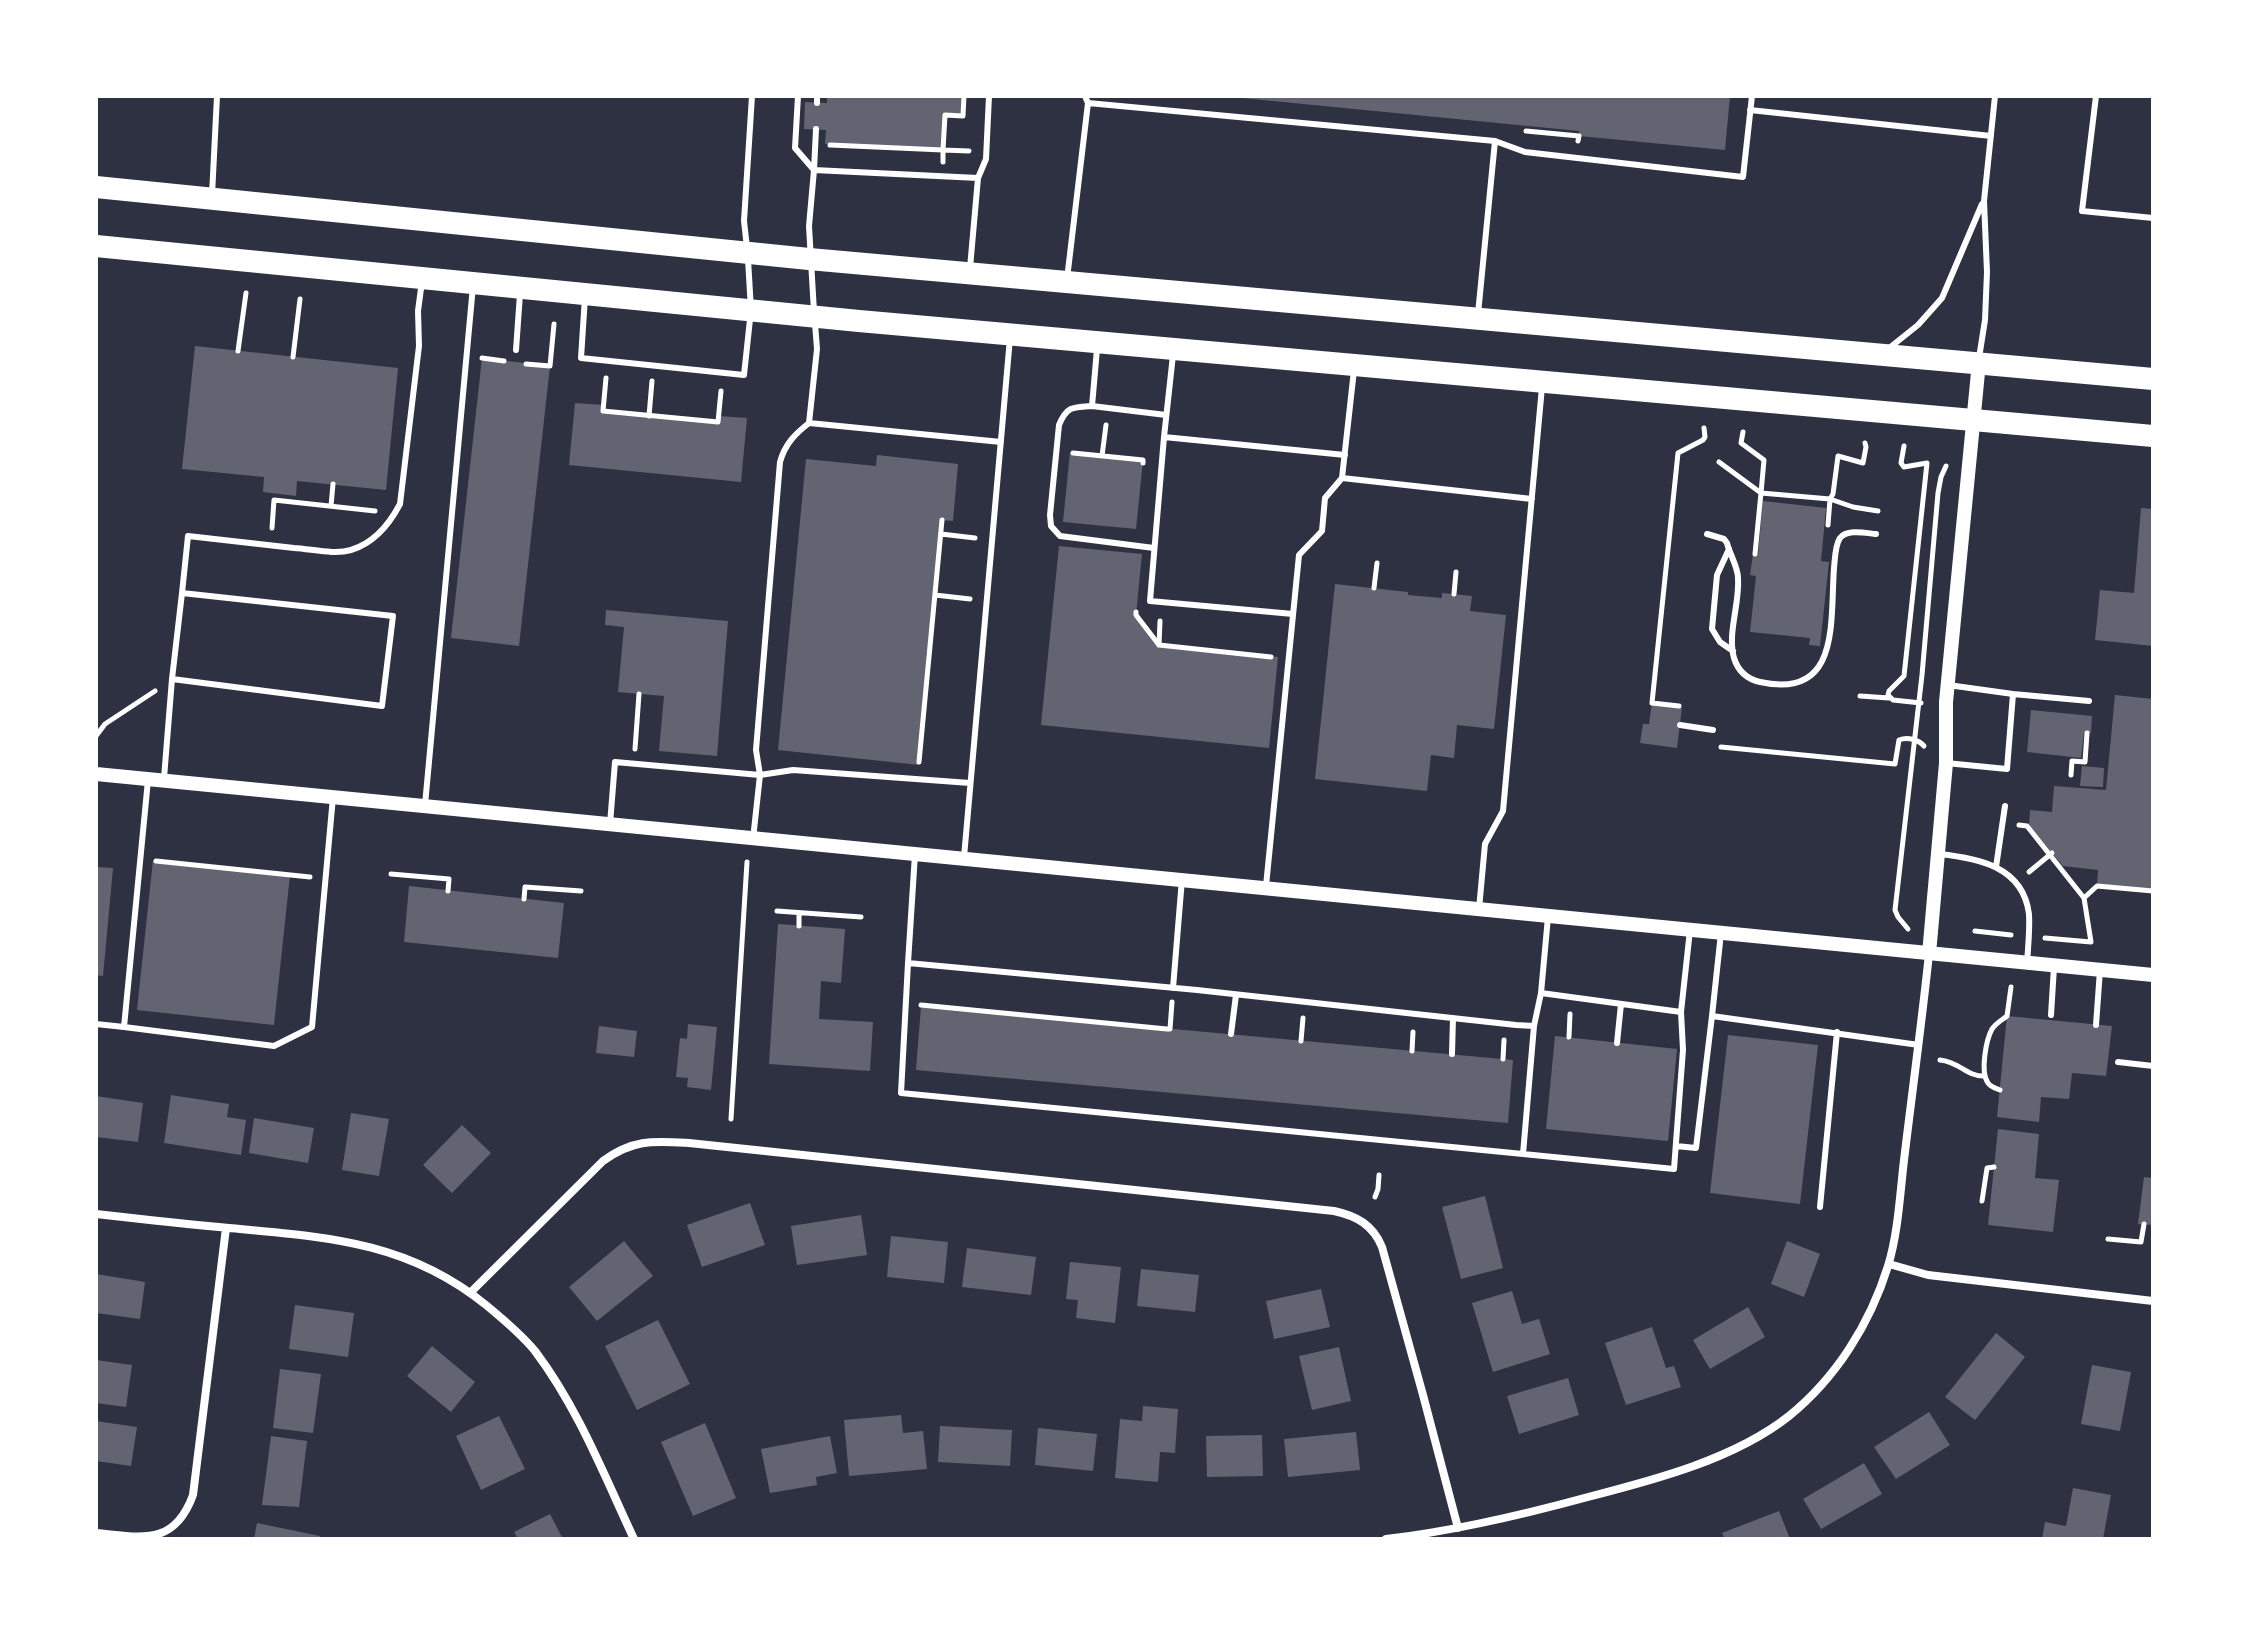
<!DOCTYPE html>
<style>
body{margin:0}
#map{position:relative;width:2249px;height:1635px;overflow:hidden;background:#2d3142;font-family:"PT Sans Narrow",sans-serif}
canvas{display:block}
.frame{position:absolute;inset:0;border:98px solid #fff;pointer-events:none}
</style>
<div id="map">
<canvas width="2249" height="1635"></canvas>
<div class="frame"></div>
</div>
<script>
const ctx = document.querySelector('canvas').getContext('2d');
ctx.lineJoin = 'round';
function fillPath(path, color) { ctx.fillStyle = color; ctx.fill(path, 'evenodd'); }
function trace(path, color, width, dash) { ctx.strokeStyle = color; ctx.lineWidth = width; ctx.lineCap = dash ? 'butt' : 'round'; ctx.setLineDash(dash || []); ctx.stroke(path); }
const building = new Path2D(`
 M827,96H964L963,116L945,115L943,150L825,144L826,130L804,129L805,102L827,103Z
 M1242,96H1730L1725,150L1579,136V131L1242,98Z
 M195,346L398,368L386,490L297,481L296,496L263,492L264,477L182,469Z
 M482,358L550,366L519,646L451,638Z
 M575,403L603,405V411L718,422L719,416L747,418L741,482L569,465Z
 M1070,452L1143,460L1136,529L1063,522Z
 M877,455L958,464L953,521L942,520L919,765L778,750L806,459L876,466Z
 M1763,501L1826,508L1821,561L1829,562L1820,646L1809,645L1810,638L1750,632L1756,576L1750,575L1753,554H1758Z
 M2141,508L2153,509V646L2095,640L2100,590L2134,593Z
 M1059,546L1142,554L1136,615L1159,645L1278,657L1269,748L1041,725Z
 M1335,584L1408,592V595L1442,598V593L1472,596L1470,611L1506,615L1494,729L1457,725L1454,758L1431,755L1427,791L1315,779Z
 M606,610L728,621L717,756L659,751L664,696L618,692L624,627L605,625Z
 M2115,695L2153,699V891L2097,886L2098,870L2063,866L2029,827L2030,810L2052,812L2054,786L2106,790Z
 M1652,703L1682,707L1677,748L1640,743L1643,724H1649Z
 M2031,710L2092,716L2091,733H2084L2081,758L2027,752Z
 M2082,766L2104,768L2103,787L2080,786Z
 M153,860L290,875L274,1025L137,1010Z
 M96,867L113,868L103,976L96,975Z
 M409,886L564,903L558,958L404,942Z
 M778,924L845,929L841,983L821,981L819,1019L873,1022L870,1071L769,1064Z
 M921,1006L1513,1060L1508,1123L916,1070Z
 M2007,1016L2112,1026L2106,1076L2072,1073L2069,1099L2041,1097L2039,1122L1997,1117Z
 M688,1024L717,1027L711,1090L687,1087L688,1078L676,1077L680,1038L687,1039Z
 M599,1026L637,1031L634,1057L596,1053Z
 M1728,1035L1818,1045L1800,1204L1710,1193Z
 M1555,1036L1677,1049L1668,1141L1546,1129Z
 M171,1095L229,1104L227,1117L246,1120L241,1155L164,1143Z
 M96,1096L143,1103L138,1142L96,1137Z
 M351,1113L389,1119L379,1176L342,1170Z
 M254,1118L314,1128L308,1163L249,1153Z
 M462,1125L491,1153L452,1193L423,1165Z
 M1998,1129L2039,1134L2035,1178L2059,1180L2053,1232L1988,1225Z
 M2144,1177L2153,1178V1225L2138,1224Z
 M1485,1196L1503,1268L1461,1279L1442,1207Z
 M750,1203L765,1245L702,1267L687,1225Z
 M861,1215L867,1255L797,1265L791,1226Z
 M891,1236L948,1242L944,1283L887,1277Z
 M624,1241L653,1276L597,1321L569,1287Z
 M1787,1241L1820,1254L1804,1297L1771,1284Z
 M967,1248L1036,1257L1031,1295L962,1287Z
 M1070,1262L1121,1267L1115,1323L1076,1318L1078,1300L1066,1299Z
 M1141,1269L1199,1275L1195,1312L1137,1306Z
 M96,1274L145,1282L140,1319L96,1313Z
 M1321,1289L1330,1327L1274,1339L1266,1301Z
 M1512,1291L1522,1324L1539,1319L1550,1354L1493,1372L1472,1303Z
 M295,1305L354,1313L348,1357L289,1349Z
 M1748,1307L1765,1337L1710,1369L1693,1340Z
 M658,1320L690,1384L637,1410L605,1346Z
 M1652,1327L1666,1368L1674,1366L1681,1387L1626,1405L1605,1343Z
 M1996,1333L2025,1357L1975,1420L1945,1397Z
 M432,1346L475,1382L451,1412L407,1376Z
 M1339,1347L1351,1401L1312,1410L1299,1356Z
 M96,1360L132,1365L126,1407L96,1403Z
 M2092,1365L2131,1372L2120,1431L2081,1424Z
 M280,1369L321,1374L313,1433L273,1428Z
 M1568,1378L1579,1415L1519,1434L1507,1396Z
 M1143,1406L1178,1409L1175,1453L1160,1452L1158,1482L1115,1478L1120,1419L1142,1421Z
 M1929,1412L1950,1445L1896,1479L1874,1447Z
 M901,1415L903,1433L923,1431L927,1469L849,1476L844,1420Z
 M499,1416L525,1469L481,1490L456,1436Z
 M96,1421L137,1427L131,1466L96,1461Z
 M705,1423L736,1498L693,1516L661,1442Z
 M940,1426L1012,1430L1010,1466L938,1462Z
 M1038,1428L1097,1434L1093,1471L1035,1465Z
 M1356,1432L1360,1470L1288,1477L1284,1439Z
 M1262,1435L1263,1476L1207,1477L1206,1436Z
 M271,1436L307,1441L299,1507L262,1505Z
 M830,1436L837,1473L816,1477L817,1485L770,1493L761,1449Z
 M1864,1463L1882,1494L1821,1529L1803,1499Z
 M2073,1488L2111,1495L2103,1539H2042L2045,1522L2066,1526Z
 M1779,1511L1790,1539H1725L1722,1533Z
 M550,1514L563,1539H518L514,1532Z
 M257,1523L320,1536L319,1539H254Z`);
const path = new Path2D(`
 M1526,131L1579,136L1578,141
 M830,145L943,150L945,115L963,116L964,96
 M943,162V150L969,151
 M238,351L246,293
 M293,357L300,299
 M482,358L504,361
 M526,364L550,366L554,324
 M606,378L603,411L718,422L721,391
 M649,416L652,381
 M1743,432L1741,443L1764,460L1761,493L1830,499L1828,525
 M1865,443L1866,447L1863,463L1838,456L1833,494L1830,499L1853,507L1878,511
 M1904,446L1901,463L1904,467L1927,463L1904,676L1889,691L1888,695L1893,700L1921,703
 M1073,453L1143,460V463
 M1102,456L1106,425
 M1719,462L1761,493L1755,554
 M331,506L333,484
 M272,528L274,500L375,511
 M941,534L975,538
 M1374,588L1377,563
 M1454,594L1456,572
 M935,595L970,599
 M1136,612V615L1159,645L1271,657
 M1159,645L1160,621
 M1860,696L1889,698
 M1679,706L1652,703L1678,453L1703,440L1705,437L1704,428
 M96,736L105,724L155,691
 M1721,747L1895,764L1899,740C1907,737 1918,739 1924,746
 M635,749L639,694
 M919,762L942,520
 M2071,775L2072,761L2085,762L2087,733
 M2019,825L2027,826L2084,898L2091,942L2045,938
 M156,861L310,877
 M2029,872L2052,853
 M391,874L449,879L448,891
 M2084,898L2097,886L2153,891
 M524,899L525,887L581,891
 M777,911L861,917
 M799,926V913
 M1908,929L1898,917L1895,910L1922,675L1938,493L1941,477L1946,466
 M1975,931L2011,935
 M921,1005L1167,1029H1170L1172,1002
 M1569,1037L1570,1014
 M1301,1041L1303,1018
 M1412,1051L1413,1032
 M1503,1059L1504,1040
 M1940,1060C1960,1062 1967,1077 1985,1076
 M2000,1090C1995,1088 1991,1087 1988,1083C1980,1072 1986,1040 1992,1029C1996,1023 2002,1020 2007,1016L2011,987
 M731,1119L747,862
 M1375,1197L1378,1189L1379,1175
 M1982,1201L1987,1168L1994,1167
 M2108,1239L2141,1242L2144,1224`);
const service = new Path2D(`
 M798,96L795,148L814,170
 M2096,96L2082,211L2153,218
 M817,103V96
 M1088,103L1495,141L1478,314
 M1750,110L1991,136
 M1495,141L1525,152L1743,177L1752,96
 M814,170L816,129
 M978,178L986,159L989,96
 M212,195L217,96
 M747,248L744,221L752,96
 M1067,279L1088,103L1085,96
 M585,297L581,358L744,375L751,310L748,259
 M814,312L809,226L814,170L978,178L970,268
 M815,323L817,349L809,423L1001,442
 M1097,349L1092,406L1166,415
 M1888,349L1918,325L1942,298L1982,204
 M516,350L520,294
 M1173,355L1164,437L1345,455
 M1979,358L1985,320L1987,272L1984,201L1995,96
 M1092,406C1073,407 1067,406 1059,425L1050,515L1051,526L1060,536L1154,548
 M809,423C795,434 785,444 780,462L756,750L760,775L793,770L970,783
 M1164,437L1150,601L1293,614
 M1342,478L1354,370
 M1707,534L1724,539L1727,543C1730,555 1738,567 1738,578C1740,604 1727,633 1734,658C1738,671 1747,679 1760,682C1841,700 1830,621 1834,568C1835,559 1835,545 1840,538C1847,529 1865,533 1876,534
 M1729,549L1717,575L1712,629L1720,642L1733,651
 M172,679L182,593
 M2013,694L2089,701
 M1680,725L1713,730
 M1946,763L2007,769L2013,694L1948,685
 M164,778L172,679L382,706L393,616L182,593L188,536C223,540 259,544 294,548C312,549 334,555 351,550C374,543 389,525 400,504L419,346L418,311L422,281
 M148,780L124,1027L274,1046L312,1027L333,797
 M425,805L473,286
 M610,824L615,762L760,775L753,839
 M915,854L908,963L1197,990L1516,1025L1534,1026L1541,993L1548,917
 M1939,854C1977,858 2023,866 2029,914C2030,930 2028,947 2027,964
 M964,857L1010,338
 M1996,867L2005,806
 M1266,886L1299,555L1322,531L1325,498L1342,478L1532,499
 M1479,909L1485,844L1503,811L1542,387
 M1721,933L1712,1016L1919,1045
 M908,963L901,1093L1523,1154L1534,1026
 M1173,988L1182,879
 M1541,993L1681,1012L1690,930
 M2051,1015L2054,967
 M96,1024L124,1027
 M2096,1025L2100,970
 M1231,1034L1236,995
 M1617,1043L1621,1004
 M1452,1054L1453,1018
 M2118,1062L2153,1066
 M1676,1146L1696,1148L1712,1016
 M1523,1154L1674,1169L1683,1050L1681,1012
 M1820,1207L1837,1032`);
const minor = new Path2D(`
 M96,1214C140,1219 185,1224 229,1228C326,1237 407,1241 486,1305C503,1319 521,1334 535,1351C578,1408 604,1475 634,1539
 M1889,1264L1928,1275L2153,1301
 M471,1292L603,1161C633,1139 653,1141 689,1143L1334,1211C1357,1216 1373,1225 1382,1247L1423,1395L1458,1528
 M96,1533C141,1537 174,1547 193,1495L226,1228
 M1386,1539C1455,1531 1522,1515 1588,1497C1654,1480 1735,1459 1789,1416C1836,1378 1870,1324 1888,1266C1899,1230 1900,1190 1905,1152C1913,1086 1922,1020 1929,954`);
const tertiary = new Path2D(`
 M96,774L2153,975
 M1929,954L1946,763V702L1979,362`);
const trunk = new Path2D(`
 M96,187L809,259L2153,379
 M96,246L859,321L2153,436`);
fillPath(building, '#626471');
trace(path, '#fff', 5);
trace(service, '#fff', 6);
trace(minor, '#fff', 8);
trace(tertiary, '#fff', 14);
trace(trunk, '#fff', 22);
</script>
